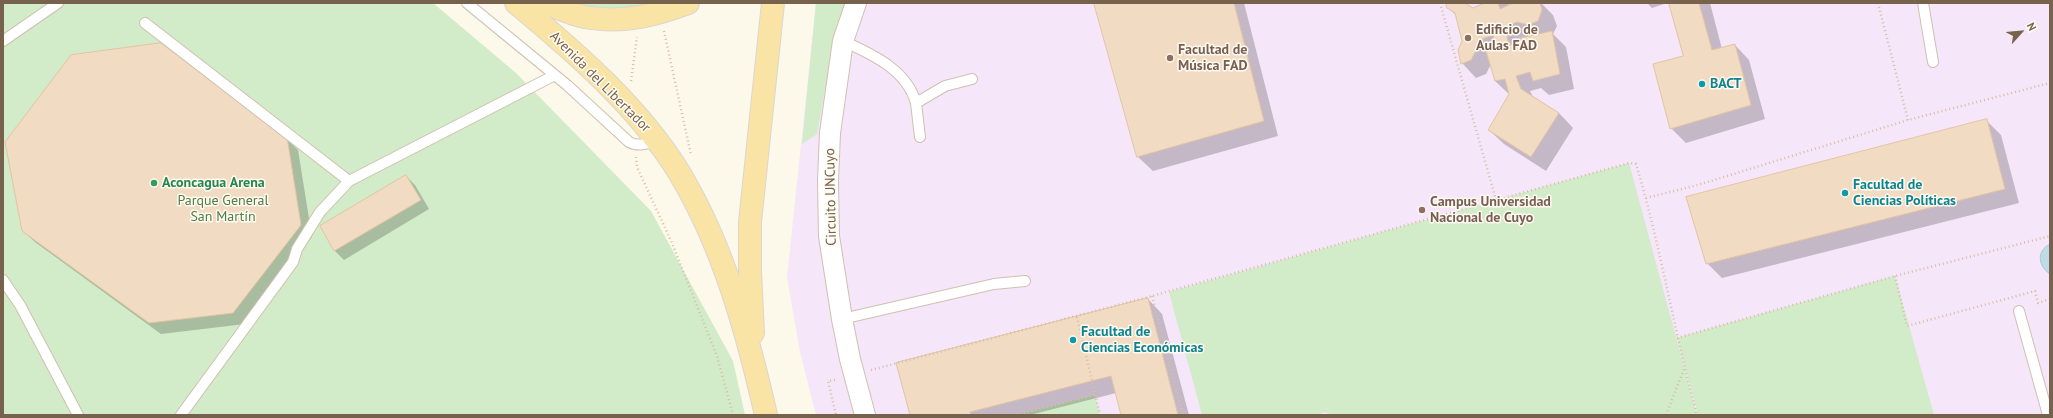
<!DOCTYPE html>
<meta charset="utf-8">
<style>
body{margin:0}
#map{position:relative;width:2053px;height:418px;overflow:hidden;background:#fcf8ea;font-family:"PT Sans",sans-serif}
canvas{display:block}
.frame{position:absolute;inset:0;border:4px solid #77624d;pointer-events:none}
.north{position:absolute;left:2001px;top:12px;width:40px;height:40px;-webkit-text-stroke:3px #fffbf1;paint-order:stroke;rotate:63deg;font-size:11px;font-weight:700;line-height:16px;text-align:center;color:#77624d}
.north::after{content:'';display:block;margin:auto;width:14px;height:18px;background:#77624d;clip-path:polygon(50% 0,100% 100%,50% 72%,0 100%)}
</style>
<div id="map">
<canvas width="2053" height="418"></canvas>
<div class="frame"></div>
<div class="north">N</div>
</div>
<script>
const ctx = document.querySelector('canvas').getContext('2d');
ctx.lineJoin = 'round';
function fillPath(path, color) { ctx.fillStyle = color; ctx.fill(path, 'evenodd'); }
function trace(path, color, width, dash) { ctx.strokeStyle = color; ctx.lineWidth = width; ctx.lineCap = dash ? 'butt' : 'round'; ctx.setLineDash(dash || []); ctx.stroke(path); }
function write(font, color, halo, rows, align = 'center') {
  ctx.font = font + ' "PT Sans",sans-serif'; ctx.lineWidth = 3; ctx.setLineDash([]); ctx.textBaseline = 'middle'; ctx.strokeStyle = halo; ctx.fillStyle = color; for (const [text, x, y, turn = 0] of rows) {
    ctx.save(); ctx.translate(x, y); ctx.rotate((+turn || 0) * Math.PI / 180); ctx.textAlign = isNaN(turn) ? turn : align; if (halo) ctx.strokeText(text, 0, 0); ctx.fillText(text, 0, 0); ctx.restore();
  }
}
const education = new Path2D(`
 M816,3H2050V415H816L800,352L787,277Z`);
const green = new Path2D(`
 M3,3H433L516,73L651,211L733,361L745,415H3Z
 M545,3H688L660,14Z
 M816,3H847L828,72L817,134L802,144Z
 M1629,163L1697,415H1334L1324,412L1318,415H1202L1169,292Z
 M1895,276L1934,415H1698L1677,338Z
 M1095,395L1100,415H1016Z`);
const water = new Path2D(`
 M2050,244V274C2038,266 2036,251 2050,244Z`);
const shadow = new Path2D(`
 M1095,3H1244L1278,136L1153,171L1138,157Z
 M1447,3H1463L1473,9L1484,5L1482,3H1508L1509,7L1515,3H1541L1553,15L1557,26L1553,34L1566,47L1574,89L1549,95L1541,88L1530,91L1533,97L1559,113L1573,128L1546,171L1504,144L1489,130L1510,95L1495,81L1491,64L1486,74L1476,78L1462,63L1463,41L1457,16L1448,8ZM1522,40L1523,43L1519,44V42Z
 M1647,3H1667L1652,8Z
 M1670,3H1710L1722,49L1735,45L1749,60L1765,119L1686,143L1671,128L1684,57Z
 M1986,120L2001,135L2019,203L1722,278L1707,263Z
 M286,138L298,150L312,237L245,324L161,334L35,242L23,231Z
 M406,176L415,185L429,209L344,260L335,251L321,227Z
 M1148,299L1162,314L1189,415H1122L1116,393L1030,415H911Z`);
const building = new Path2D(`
 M1094,3H1234L1264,121L1137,157Z
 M1446,3H1465L1473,8L1484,3H1498L1500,9L1513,3H1540L1542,10L1538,21L1528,25L1517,22L1505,27L1509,45L1522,42L1521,38L1552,31L1560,74L1533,81L1530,72L1516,76L1521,89L1559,113L1531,157L1488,130L1509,94L1505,79L1495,81L1486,51L1496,48L1493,35L1482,39L1471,60L1461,64L1458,50L1462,41L1455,13L1447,8Z
 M1669,3H1699L1712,50L1735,44L1751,105L1670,129L1653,64L1683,56Z
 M161,43L287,137L301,225L233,313L149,323L22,231L5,142L71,55Z
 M1987,119L2005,189L1706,264L1686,197Z
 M406,175L421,200L334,251L320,226Z
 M1148,298L1178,415H1121L1111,376L970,412L971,415H910L896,363Z`);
const path = new Path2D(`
 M1440,3L1496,200
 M1878,3L1908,120
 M664,31L691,155
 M631,81L637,37
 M636,157L637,167L672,243L717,356L733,415
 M1646,198L1698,185L1908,120L2050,83
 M1895,276L1907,326L2035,291L2038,303L2050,299
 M1152,296L1183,415
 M1077,317L1100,415
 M1677,338L1895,276L2050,236
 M871,370L1152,296L1629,163L1636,164C1661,247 1674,332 1697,415
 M835,380L828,381L836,415
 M1016,415L1095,395
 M1666,415L1684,369`);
const service = new Path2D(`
 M467,3L567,85L629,142C638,147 647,144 656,140
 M1923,3L1933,62
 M145,23L349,181
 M3,41L58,3
 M843,41C872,54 907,70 916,103
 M920,137L916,103L945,86L972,79
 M3,280L20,305L78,415
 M2019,311L2048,415
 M842,319L994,284L1025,281
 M181,415L293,262L297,249L320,212L349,181L555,75`);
const minor = new Path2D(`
 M856,3L843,41L830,133L828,180L829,236L842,319L850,359L865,415`);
const primary = new Path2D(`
 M516,3C575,52 640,108 680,174C724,248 747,332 766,415
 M545,3C559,8 576,17 592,18C625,23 656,15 688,3
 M753,333L750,271V222L773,3`);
const markers = [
 [1468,38,4,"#8d6e63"],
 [1170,58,4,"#8d6e63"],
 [1702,84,4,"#0f9aa8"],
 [154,183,4,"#2e9e5b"],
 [1845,193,4,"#0f9aa8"],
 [1422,210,4,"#8d6e63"],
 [1073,340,4,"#0f9aa8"]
];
const educationNames = [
 ["Edificio de",1476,30],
 ["Aulas FAD",1476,46],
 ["Facultad de",1178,50],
 ["Música FAD",1178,66],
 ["Campus Universidad",1430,202],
 ["Nacional de Cuyo",1430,218]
];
const streetNames = [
 ["Avenida del Libertador",600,82,45],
 ["Circuito UNCuyo",831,197,-91]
];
const cultureNames = [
 ["BACT",1710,84],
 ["Facultad de",1853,185],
 ["Ciencias Políticas",1853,201],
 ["Facultad de",1081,332],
 ["Ciencias Económicas",1081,348]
];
const leisureNames = [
 ["Aconcagua Arena",162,183]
];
const parkNames = [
 ["Parque General",223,201],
 ["San Martín",223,217]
];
fillPath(education, '#f5e6f9');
fillPath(green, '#d2ebc8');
fillPath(water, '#bedbe6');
trace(water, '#a5c9d8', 1);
fillPath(shadow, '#0003');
fillPath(building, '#f1dbc2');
trace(building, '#e4c4a3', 1);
trace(service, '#cfc1af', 12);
trace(minor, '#cfc1af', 22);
trace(primary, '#dcd6d1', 24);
trace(path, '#d7bfa5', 2.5, [1, 3]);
trace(service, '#fff', 10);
trace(minor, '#fff', 20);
trace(primary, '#f9e4a5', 22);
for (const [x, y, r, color] of markers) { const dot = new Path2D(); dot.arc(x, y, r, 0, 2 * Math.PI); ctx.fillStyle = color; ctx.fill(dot); trace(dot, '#fffbf1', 1.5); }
write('bold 14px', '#785e54', '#fffbf1', educationNames, 'left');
write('14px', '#77624d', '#fffbf1', streetNames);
write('bold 14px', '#0d838f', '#fffbf1', cultureNames, 'left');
write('bold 14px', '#27864d', '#fffbf1', leisureNames, 'left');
write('14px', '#4e7d45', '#fffbf1', parkNames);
</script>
